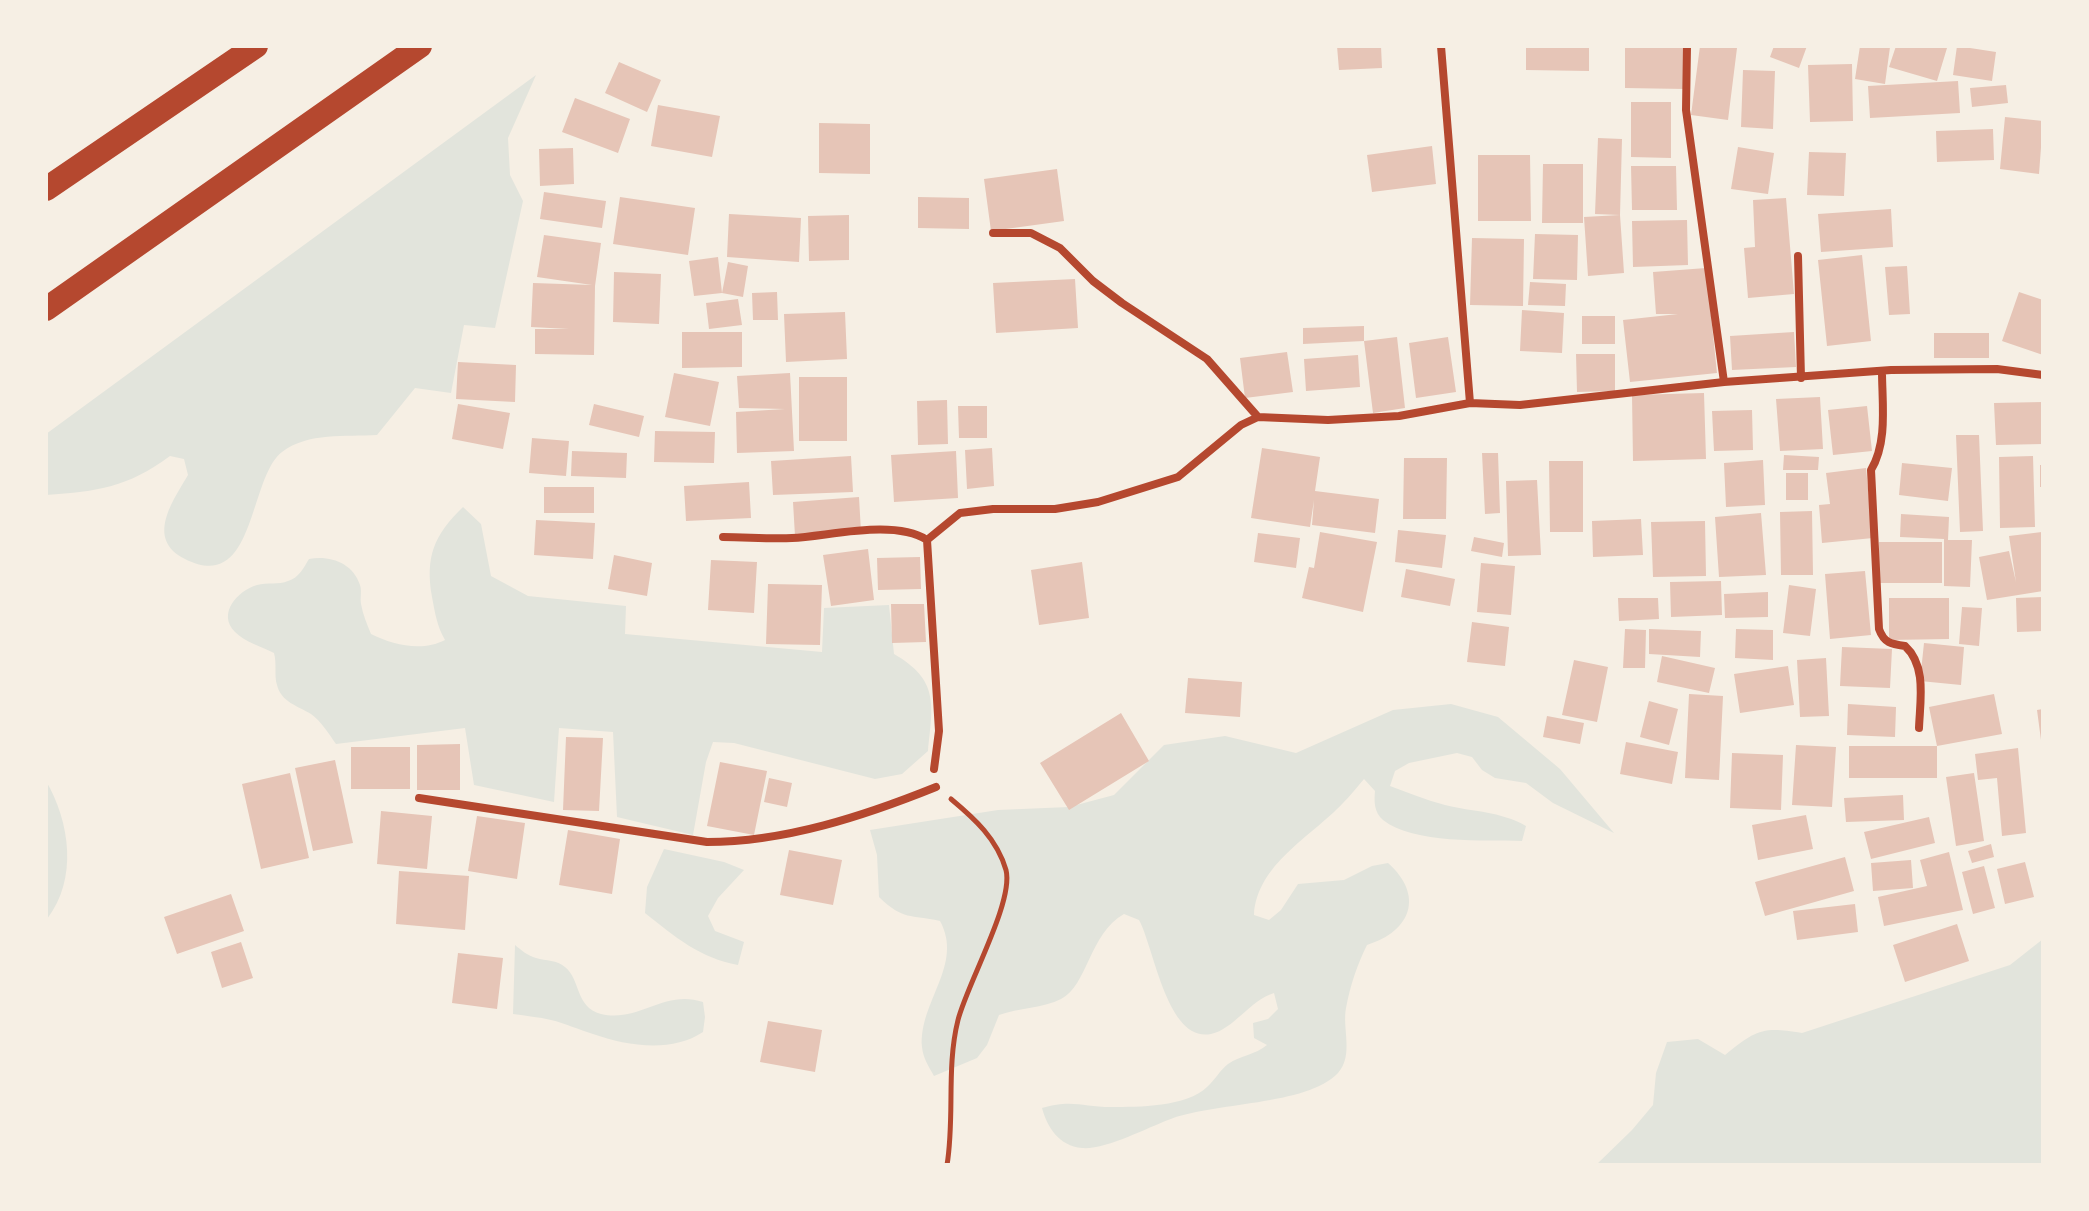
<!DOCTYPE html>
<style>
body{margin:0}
#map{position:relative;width:2089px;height:1211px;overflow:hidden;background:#f6efe4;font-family:Poppins,sans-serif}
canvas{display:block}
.frame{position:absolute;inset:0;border:48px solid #f6efe4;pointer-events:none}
</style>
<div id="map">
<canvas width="2089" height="1211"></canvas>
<div class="frame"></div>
</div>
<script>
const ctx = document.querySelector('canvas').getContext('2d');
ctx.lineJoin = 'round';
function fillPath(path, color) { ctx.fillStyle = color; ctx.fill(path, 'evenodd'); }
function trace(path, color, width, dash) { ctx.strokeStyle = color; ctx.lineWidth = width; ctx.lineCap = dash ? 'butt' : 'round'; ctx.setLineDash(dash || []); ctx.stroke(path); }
const green = new Path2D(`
 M536,75L508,138L510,175L523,201L495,328L464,325L451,393L415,388L377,435C346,437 308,432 282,452C248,478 256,595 185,559C145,539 173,501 188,475L184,459L170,456C126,488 99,491 46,495V434Z
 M463,507L481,524L491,576L528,596L626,606L625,634L822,652L824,608L889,605L894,654C939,680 933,704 928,751L902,774L875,779L734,743L713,742L706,762L693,835L617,817L613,732L559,728L554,802L474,785L465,728L336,744C329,734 321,721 311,714C298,706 281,702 277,685C274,676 277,663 274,653C262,647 245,642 235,632C217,614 237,591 257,585C267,582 279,585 288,581C299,578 304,567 309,559C330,555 353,563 360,585C362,591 360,598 361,604C363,615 367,624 371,634C393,645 422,652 445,640C437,626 435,613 432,597C425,557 434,535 463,507Z
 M1451,704L1498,717L1560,769L1614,833L1553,803L1526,783L1495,778L1482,770L1472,757L1457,753L1409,763L1395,771L1390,786C1409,793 1426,800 1445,805C1473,812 1500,811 1526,826L1522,841C1485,840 1413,844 1383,820C1374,812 1374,802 1375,791L1364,779C1357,787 1350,796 1343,803C1311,837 1257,864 1254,915L1269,920L1281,910L1298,884L1344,880L1372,866L1388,863C1424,895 1412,931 1367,945C1357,965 1350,986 1346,1008C1342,1029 1354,1055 1338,1073C1307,1106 1212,1102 1168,1120C1147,1128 1105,1150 1082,1148C1059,1146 1047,1127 1042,1108C1072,1099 1083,1107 1111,1107C1138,1107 1187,1107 1207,1087C1215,1080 1220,1070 1228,1064C1241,1055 1255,1055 1267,1045L1254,1038L1253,1023L1268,1019L1278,1009L1274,993C1249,1001 1234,1029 1211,1034C1167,1043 1154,947 1139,920L1124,914C1089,934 1088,985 1061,999C1044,1008 1018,1008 999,1015L987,1045L977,1058L934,1076C929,1067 923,1058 922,1047C919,1001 964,965 940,921C910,914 904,921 879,897L877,855L870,830L998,810L1069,807L1114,795L1164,745L1225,736L1296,753L1393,710Z
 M46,781C70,822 78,879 47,919Z
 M664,849L724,862L744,870L718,898L708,916L715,931L744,942L738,965C700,958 675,937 645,913L647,887Z
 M2043,939V1165H1596L1632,1130L1653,1105L1656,1073L1667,1042L1698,1039L1725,1055C1756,1030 1762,1026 1802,1033L2010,965Z
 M515,945C521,950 528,956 536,958C546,961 557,960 565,967C581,980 575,1007 601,1014C639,1023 664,989 703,1002L705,1017L703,1032C672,1053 627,1046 593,1034C579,1030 565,1023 551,1020C539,1017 526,1016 513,1014Z`);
const building = new Path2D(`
 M1337,46H1381L1382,68L1339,70Z
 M1526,46H1589V71L1526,70Z
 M1625,46H1685V89L1625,88Z
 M1700,46L1737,48L1728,120L1691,115Z
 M1774,46H1807L1799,68L1770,57Z
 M1860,46L1890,47L1885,84L1855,79Z
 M1896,46L1947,48L1937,81L1889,67Z
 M1957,46L1996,52L1992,81L1953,75Z
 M619,62L661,80L647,112L605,93Z
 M1852,64L1853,121L1810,122L1808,65Z
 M1743,70L1775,71L1773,129L1741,127Z
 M1958,81L1960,113L1870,118L1868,86Z
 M2006,85L2008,103L1972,107L1970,88Z
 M575,98L630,119L618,153L562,132Z
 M1631,102H1671V158L1631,157Z
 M658,105L720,116L712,157L651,146Z
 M2005,117L2043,121L2039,174L2000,169Z
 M819,123L870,124V174L819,173Z
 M1993,129L1994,160L1937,162L1936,131Z
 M1598,138L1622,139L1620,215L1595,214Z
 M1432,146L1436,184L1372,192L1367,155Z
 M1738,147L1774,153L1768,194L1731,189Z
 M573,148L574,184L540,186L539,149Z
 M1809,152L1846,153L1844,196L1807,195Z
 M1478,155H1530L1531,221H1478Z
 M1543,164H1583V223H1542Z
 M1631,166H1676L1677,210H1632Z
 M1057,169L1064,221L991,231L984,179Z
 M544,192L606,201L602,228L540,219Z
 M620,197L695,208L688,255L613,244Z
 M918,197L969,198V229L918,228Z
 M1786,198L1794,294L1748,298L1744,248L1755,247L1753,200Z
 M1891,209L1893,247L1821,252L1818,214Z
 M729,214L801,218L799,262L727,257Z
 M849,215V260L809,261L808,216Z
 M1620,215L1624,273L1588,276L1584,217Z
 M1687,220L1688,265L1633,267L1632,221Z
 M1535,234L1578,235L1577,280L1533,279Z
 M544,235L601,243L595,286L594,355L535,354V329H569L531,327L533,283L592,285L537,277Z
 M1472,238L1524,239L1523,306L1470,305Z
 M1862,255L1871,341L1827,346L1818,260Z
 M718,257L722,293L728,262L748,266L743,297L722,293L694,296L689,261Z
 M1907,266L1910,314L1889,315L1885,267Z
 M1706,268L1717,373L1630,382L1623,320L1678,314H1656L1653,272Z
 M614,272L661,274L659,324L613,322Z
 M1075,279L1078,328L996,333L993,283Z
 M1530,282L1566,284L1565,306L1528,305Z
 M777,292L778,320H753L752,293Z
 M2019,292L2043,300V355L2002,341Z
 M738,299L742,325L709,329L706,303Z
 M1522,310L1564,313L1562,353L1520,351Z
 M845,312L847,359L786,362L784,314Z
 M1582,316H1615V344H1582Z
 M1364,326V341L1397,337L1405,408L1373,413L1364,341L1303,344V328Z
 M682,332H742V367L682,368Z
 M1794,332L1796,367L1732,370L1730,336Z
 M1934,333H1989V358H1934Z
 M1448,337L1456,392L1416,398L1409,343Z
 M1287,352L1293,392L1245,398L1240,358Z
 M1576,354H1615V391L1577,392Z
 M1358,355L1360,387L1306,391L1304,359Z
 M458,362L516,365L515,402L456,399Z
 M674,373L719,382L710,426L665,417Z
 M790,373L794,451L737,453L736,412L785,409L739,408L737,376Z
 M799,377H847V441H799Z
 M1704,393L1706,459L1633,461L1632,395Z
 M1820,397L1823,449L1780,451L1776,399Z
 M947,400L948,444L918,445L917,401Z
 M2043,402V444L1996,445L1994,403Z
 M458,404L510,413L503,449L452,439Z
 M594,404L644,416L639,437L589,425Z
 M958,406H987V438H959Z
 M1867,406L1872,451L1833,455L1828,410Z
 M1752,410L1753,450L1714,451L1712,411Z
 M655,431L715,432L714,463L654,462Z
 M1956,435H1979L1983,531L1960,532Z
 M532,438L569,441L566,476L529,473Z
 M992,448L994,486L967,489L965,450Z
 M1262,448L1320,457L1315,491L1379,499L1375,533L1312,525L1314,500L1310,527L1251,518Z
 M572,451L627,453L626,478L571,476Z
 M956,451L958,498L894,502L891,455Z
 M1482,453H1498L1500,513L1485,514Z
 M1784,455L1819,457L1818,470H1783Z
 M851,456L853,492L773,495L771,461Z
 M2033,456L2035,527L2000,528L1999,457Z
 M1404,458H1447L1446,519H1403Z
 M1763,460L1765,505L1726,507L1724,463Z
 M1549,461H1583V532H1550Z
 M1902,463L1952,468L1948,501L1899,495Z
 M2040,465H2043V487H2040Z
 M1866,468L1873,538L1822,543L1819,505L1830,504L1826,473Z
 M1786,473H1808V500H1786Z
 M1537,480L1541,555L1508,556L1506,481Z
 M749,482L751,518L686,521L684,486Z
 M544,487H594V513H544Z
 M859,497L861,532L795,536L793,502Z
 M1812,511L1813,575H1781L1780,512Z
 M1761,513L1766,575L1719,577L1715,517Z
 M1901,514L1949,517L1948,540H1972L1970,587L1944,586V539L1900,537Z
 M1641,519L1643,555L1593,557L1592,521Z
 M536,520L595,523L593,559L534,555Z
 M1705,521L1706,576L1653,577L1651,522Z
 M1398,530L1446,535L1442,568L1395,562Z
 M1320,532L1377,542L1363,612L1302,598L1309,567L1314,568Z
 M2042,532L2043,591L1987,600L1979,557L2009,551L2016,582L2009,536Z
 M1258,533L1300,538L1296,568L1254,562Z
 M1474,537L1504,543L1502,557L1471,551Z
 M1879,542H1942V583H1879Z
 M868,549L874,600L831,606L823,555Z
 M614,555L652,563L647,596L608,589Z
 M920,557L921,589L878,590L877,558Z
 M711,560L757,562L754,613L708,610Z
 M1082,562L1089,618L1039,625L1031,570Z
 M1481,563L1515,566L1511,615L1477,612Z
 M1406,569L1455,579L1450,606L1401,597Z
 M1865,571L1871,635L1830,639L1825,574Z
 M1721,581L1722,615L1671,617L1670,582Z
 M768,584L822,585L820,645L766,644Z
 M1789,585L1816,589L1810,636L1783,633Z
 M1768,592V617L1725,618L1724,594Z
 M2043,597V631L2017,632L2016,598Z
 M1618,598H1658L1659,619L1619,621Z
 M1889,598H1949V639L1889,640Z
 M891,604H924L926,642L892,643Z
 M1962,607L1982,608L1979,646L1959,644Z
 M1472,622L1509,627L1505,666L1467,662Z
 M1625,629L1646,630L1645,668H1623Z
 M1649,629L1701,631L1700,657L1649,654Z
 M1736,629L1773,630V660L1735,658Z
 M1924,643L1964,647L1961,685L1920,681Z
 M1842,647L1892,649L1890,688L1840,686Z
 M1662,656L1715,668L1709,693L1657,682Z
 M1826,658L1829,716L1800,717L1797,660Z
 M1574,660L1608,667L1597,722L1562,715Z
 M1788,666L1794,705L1740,713L1734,674Z
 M1188,678L1242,682L1240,717L1185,713Z
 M1689,694L1723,696L1719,780L1685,778Z
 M1994,694L2002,734L1937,746L1929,707Z
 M1649,701L1678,709L1669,745L1640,737Z
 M1848,704L1896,707L1895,737L1847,735Z
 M2043,709V740H2041L2037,710Z
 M1121,713L1149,761L1069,810L1040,763Z
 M1547,716L1584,723L1580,744L1543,737Z
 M566,737L603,738L599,811L563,810Z
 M1626,742L1678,752L1672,784L1620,774Z
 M460,744V790H417V745Z
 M1796,745L1836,747L1832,807L1792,805Z
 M1849,746H1937V778H1849Z
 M351,747H410V789H351Z
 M2018,748L2026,833L2002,836L1997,778L1978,780L1975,754Z
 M1732,753L1783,755L1781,810L1730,808Z
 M335,760L353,843L313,851L295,768Z
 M720,762L767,771L754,835L707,826Z
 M290,773L309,858L261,869L242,784Z
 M1974,773L1984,841L1956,846L1946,777Z
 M769,778L792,783L787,807L764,802Z
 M1903,795L1904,820L1846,822L1844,798Z
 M381,811L432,816L427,869L377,864Z
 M1806,815L1813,849L1758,860L1752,825Z
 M477,816L525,823L517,879L468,871Z
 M1929,817L1935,843L1871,859L1864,832Z
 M568,830L620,839L612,894L559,885Z
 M1991,844L1994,857L1972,863L1968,851Z
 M789,850L842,860L833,905L780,895Z
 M1949,852L1963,910L1884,926L1878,897L1927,886L1920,860Z
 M1845,857L1854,891L1765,916L1755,882Z
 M1911,860L1913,888L1873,891L1871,863Z
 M2025,862L2034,897L2005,904L1997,869Z
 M1984,866L1995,908L1973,914L1962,872Z
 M399,871L469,876L465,930L396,924Z
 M231,894L244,931L177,954L164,917Z
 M1855,904L1858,932L1797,940L1793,911Z
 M1957,924L1969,961L1905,982L1893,945Z
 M241,942L253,978L222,988L211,952Z
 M458,953L503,958L497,1009L452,1003Z
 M768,1021L822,1030L815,1072L760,1062Z`);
const path = new Path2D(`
 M947,1165C955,1117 946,1068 958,1020C967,984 1014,902 1006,870C997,839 975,819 951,799`);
const minor = new Path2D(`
 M1441,46L1470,403L1520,405L1724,382L1891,370L1997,369L2043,375
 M1687,46L1686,110L1724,382
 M993,233H1031L1060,248L1093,281L1122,303L1207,359L1258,417
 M1798,256L1801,378
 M1882,371C1882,403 1888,442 1871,470L1879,629C1884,643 1891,644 1905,646C1927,666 1920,701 1919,728
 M723,537C746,537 769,539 792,538C830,536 894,519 927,540
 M934,769L939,731L927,540L960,513L993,509H1055L1098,502L1178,477L1241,425L1258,417L1328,420L1399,416L1470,403
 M419,798L707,842C785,842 864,816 936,787`);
const motorway = new Path2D(`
 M46,189L256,46
 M46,309L420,46`);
fillPath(green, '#e2e4dc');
fillPath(building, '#e6c5b7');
trace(path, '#b5482f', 5);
trace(minor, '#b5482f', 8);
trace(motorway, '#b5482f', 24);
</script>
